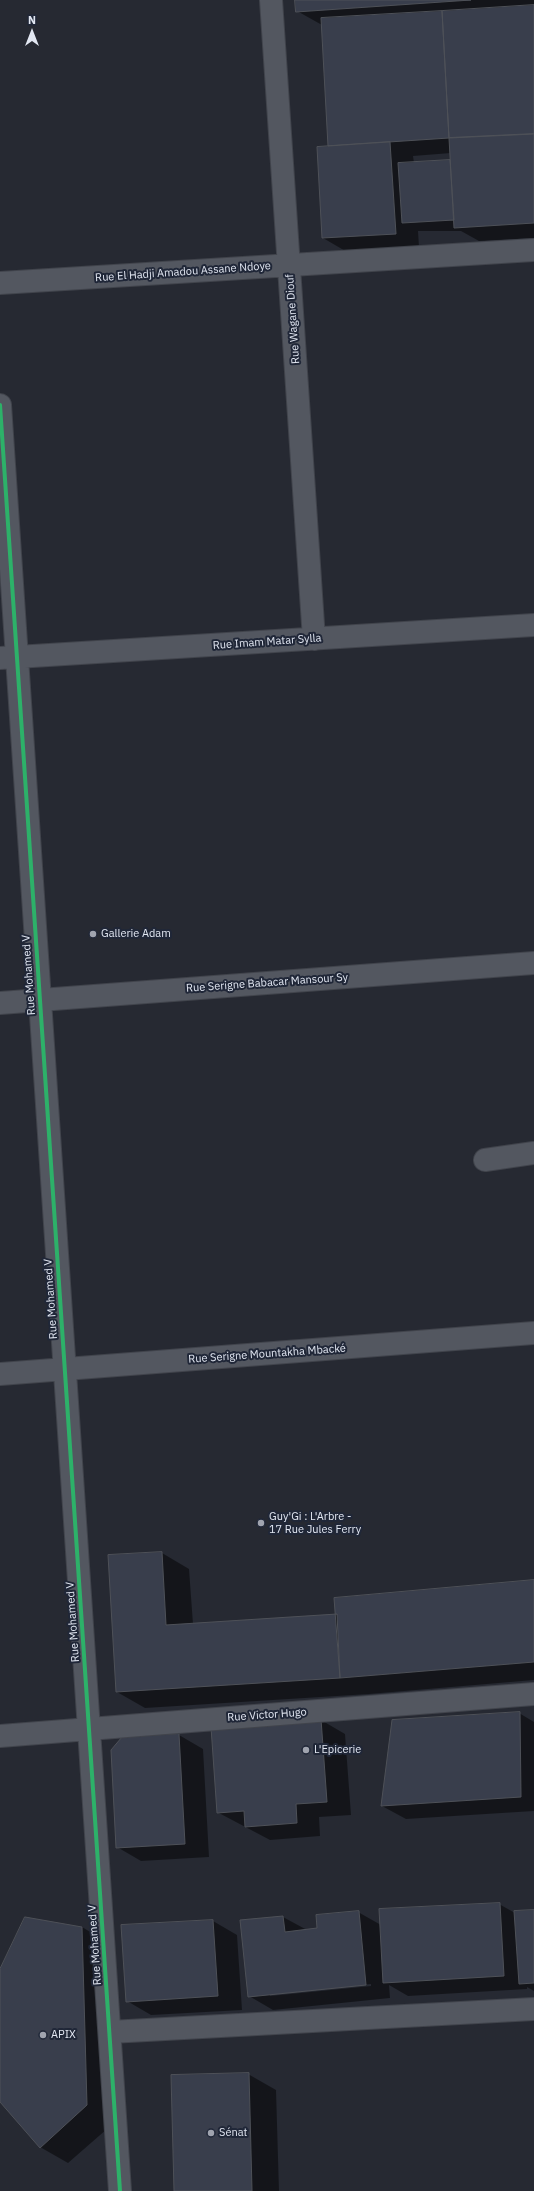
<!DOCTYPE html>
<meta charset="utf-8">
<style>
body{margin:0}
#map{position:relative;width:534px;height:2191px;overflow:hidden;background:#262932;font-family:"IBM Plex Sans",sans-serif}
canvas{display:block}
.north{position:absolute;left:12px;top:12px;width:40px;height:40px;-webkit-text-stroke:3px #202738;paint-order:stroke;rotate:0deg;font-size:11px;font-weight:700;line-height:16px;text-align:center;color:#e2e7f2}
.north::after{content:'';display:block;margin:auto;width:14px;height:18px;background:#e2e7f2;clip-path:polygon(50% 0,100% 100%,50% 72%,0 100%)}
</style>
<div id="map">
<canvas width="534" height="2191"></canvas>
<div class="north">N</div>
</div>
<script>
const ctx = document.querySelector('canvas').getContext('2d');
ctx.lineJoin = 'round';
function fillPath(path, color) { ctx.fillStyle = color; ctx.fill(path, 'evenodd'); }
function trace(path, color, width, dash) { ctx.strokeStyle = color; ctx.lineWidth = width; ctx.lineCap = dash ? 'butt' : 'round'; ctx.setLineDash(dash || []); ctx.stroke(path); }
function write(font, color, halo, rows, align = 'center') {
  ctx.font = font + ' "IBM Plex Sans",sans-serif'; ctx.lineWidth = 4; ctx.setLineDash([]); ctx.textBaseline = 'middle'; ctx.strokeStyle = halo; ctx.fillStyle = color; for (const [text, x, y, turn = 0] of rows) {
    ctx.save(); ctx.translate(x, y); ctx.rotate((+turn || 0) * Math.PI / 180); ctx.textAlign = isNaN(turn) ? turn : align; if (halo) ctx.strokeText(text, 0, 0); ctx.fillText(text, 0, 0); ctx.restore();
  }
}
const shadow = new Path2D(`
 M296,0H534V238L479,241L461,231H418L419,247L347,252L323,238L329,147L322,25L297,11ZM451,153V161L414,163L413,156Z
 M162,1553L189,1569L193,1624L338,1615L534,1581V1680L369,1694L145,1708L117,1692Z
 M519,1713L534,1722V1811L406,1819L382,1806Z
 M321,1720L345,1734L351,1815L319,1817L320,1836L270,1840L217,1812Z
 M179,1735L203,1749L209,1857L141,1861L117,1847L122,1738Z
 M499,1904L515,1913L534,1911V1991L527,1987V1989L408,1996L389,1985L390,1998L273,2010L249,1996L241,1921L283,1917L307,1930L318,1929L358,1912L381,1925ZM371,1984V1986L270,1996V1994Z
 M213,1921L237,1935L242,2010L151,2015L127,2001Z
 M82,1927L110,1944L115,2122L68,2163L40,2147L0,2100V1971Z
 M248,2074L276,2090L279,2191H175Z`);
const building = new Path2D(`
 M295,0H471L296,12Z
 M534,5V134L449,138L442,11Z
 M442,11L449,138L328,146L321,18Z
 M534,134V223L454,228L449,138Z
 M390,142L396,234L322,238L317,147Z
 M450,160L454,220L402,223L398,163Z
 M162,1552L166,1625L337,1614L340,1678L116,1692L108,1555Z
 M534,1580V1662L340,1678L334,1598Z
 M520,1712L521,1797L381,1806L392,1720Z
 M321,1719L327,1802L296,1804L297,1823L245,1827L244,1811L217,1813L211,1727Z
 M179,1734L185,1844L116,1848L111,1750L122,1737Z
 M500,1903L504,1976L383,1983L379,1909Z
 M534,1910V1983L519,1984L514,1911Z
 M359,1911L366,1985L248,1997L240,1920L283,1916L285,1932L317,1928L316,1915Z
 M25,1917L82,1927L87,2105L40,2148L0,2102V1969Z
 M213,1920L218,1996L126,2002L121,1925Z
 M249,2073L252,2191H174L171,2075Z`);
const minor = new Path2D(`
 M271,0L314,639
 M0,283L534,250
 M0,405L120,2191
 M0,658L534,625
 M0,1003L534,963
 M485,1160L534,1153
 M0,1374L534,1333
 M0,1736L534,1694
 M110,2032L534,2009`);
const cycleway = new Path2D(`
 M0,405L120,2191`);
const markers = [
 [93,934,4,"#a0a4af"],
 [261,1523,4,"#a0a4af"],
 [306,1750,4,"#a0a4af"],
 [43,2035,4,"#a0a4af"],
 [211,2133,4,"#a0a4af"]
];
const streetNames = [
 ["Rue El Hadji Amadou Assane Ndoye",183,272,-4],
 ["Rue Wagane Diouf",293,319,-94],
 ["Rue Imam Matar Sylla",267,642,-4],
 ["Rue Mohamed V",29,975,-94],
 ["Rue Serigne Babacar Mansour Sy",267,983,-4],
 ["Rue Mohamed V",51,1299,-94],
 ["Rue Serigne Mountakha Mbacké",267,1354,-4],
 ["Rue Mohamed V",73,1622,-94],
 ["Rue Victor Hugo",267,1715,-4],
 ["Rue Mohamed V",95,1945,-94]
];
const poiNames = [
 ["Gallerie Adam",101,934],
 ["Guy'Gi : L'Arbre -",269,1517],
 ["17 Rue Jules Ferry",269,1530],
 ["L'Epicerie",314,1750],
 ["APIX",51,2035],
 ["Sénat",219,2133]
];
fillPath(shadow, '#0007');
fillPath(building, '#393e4c');
trace(building, '#4e5158', 1);
trace(minor, '#41444c', 24);
trace(minor, '#535760', 22);
trace(cycleway, '#2db169', 4);
for (const [x, y, r, color] of markers) { const dot = new Path2D(); dot.arc(x, y, r, 0, 2 * Math.PI); ctx.fillStyle = color; ctx.fill(dot); trace(dot, '#202738', 1.5); }
write('11px', '#e2e7f2', '#202738', streetNames);
write('11px', '#e2e7f2', '#202738', poiNames, 'left');
</script>
